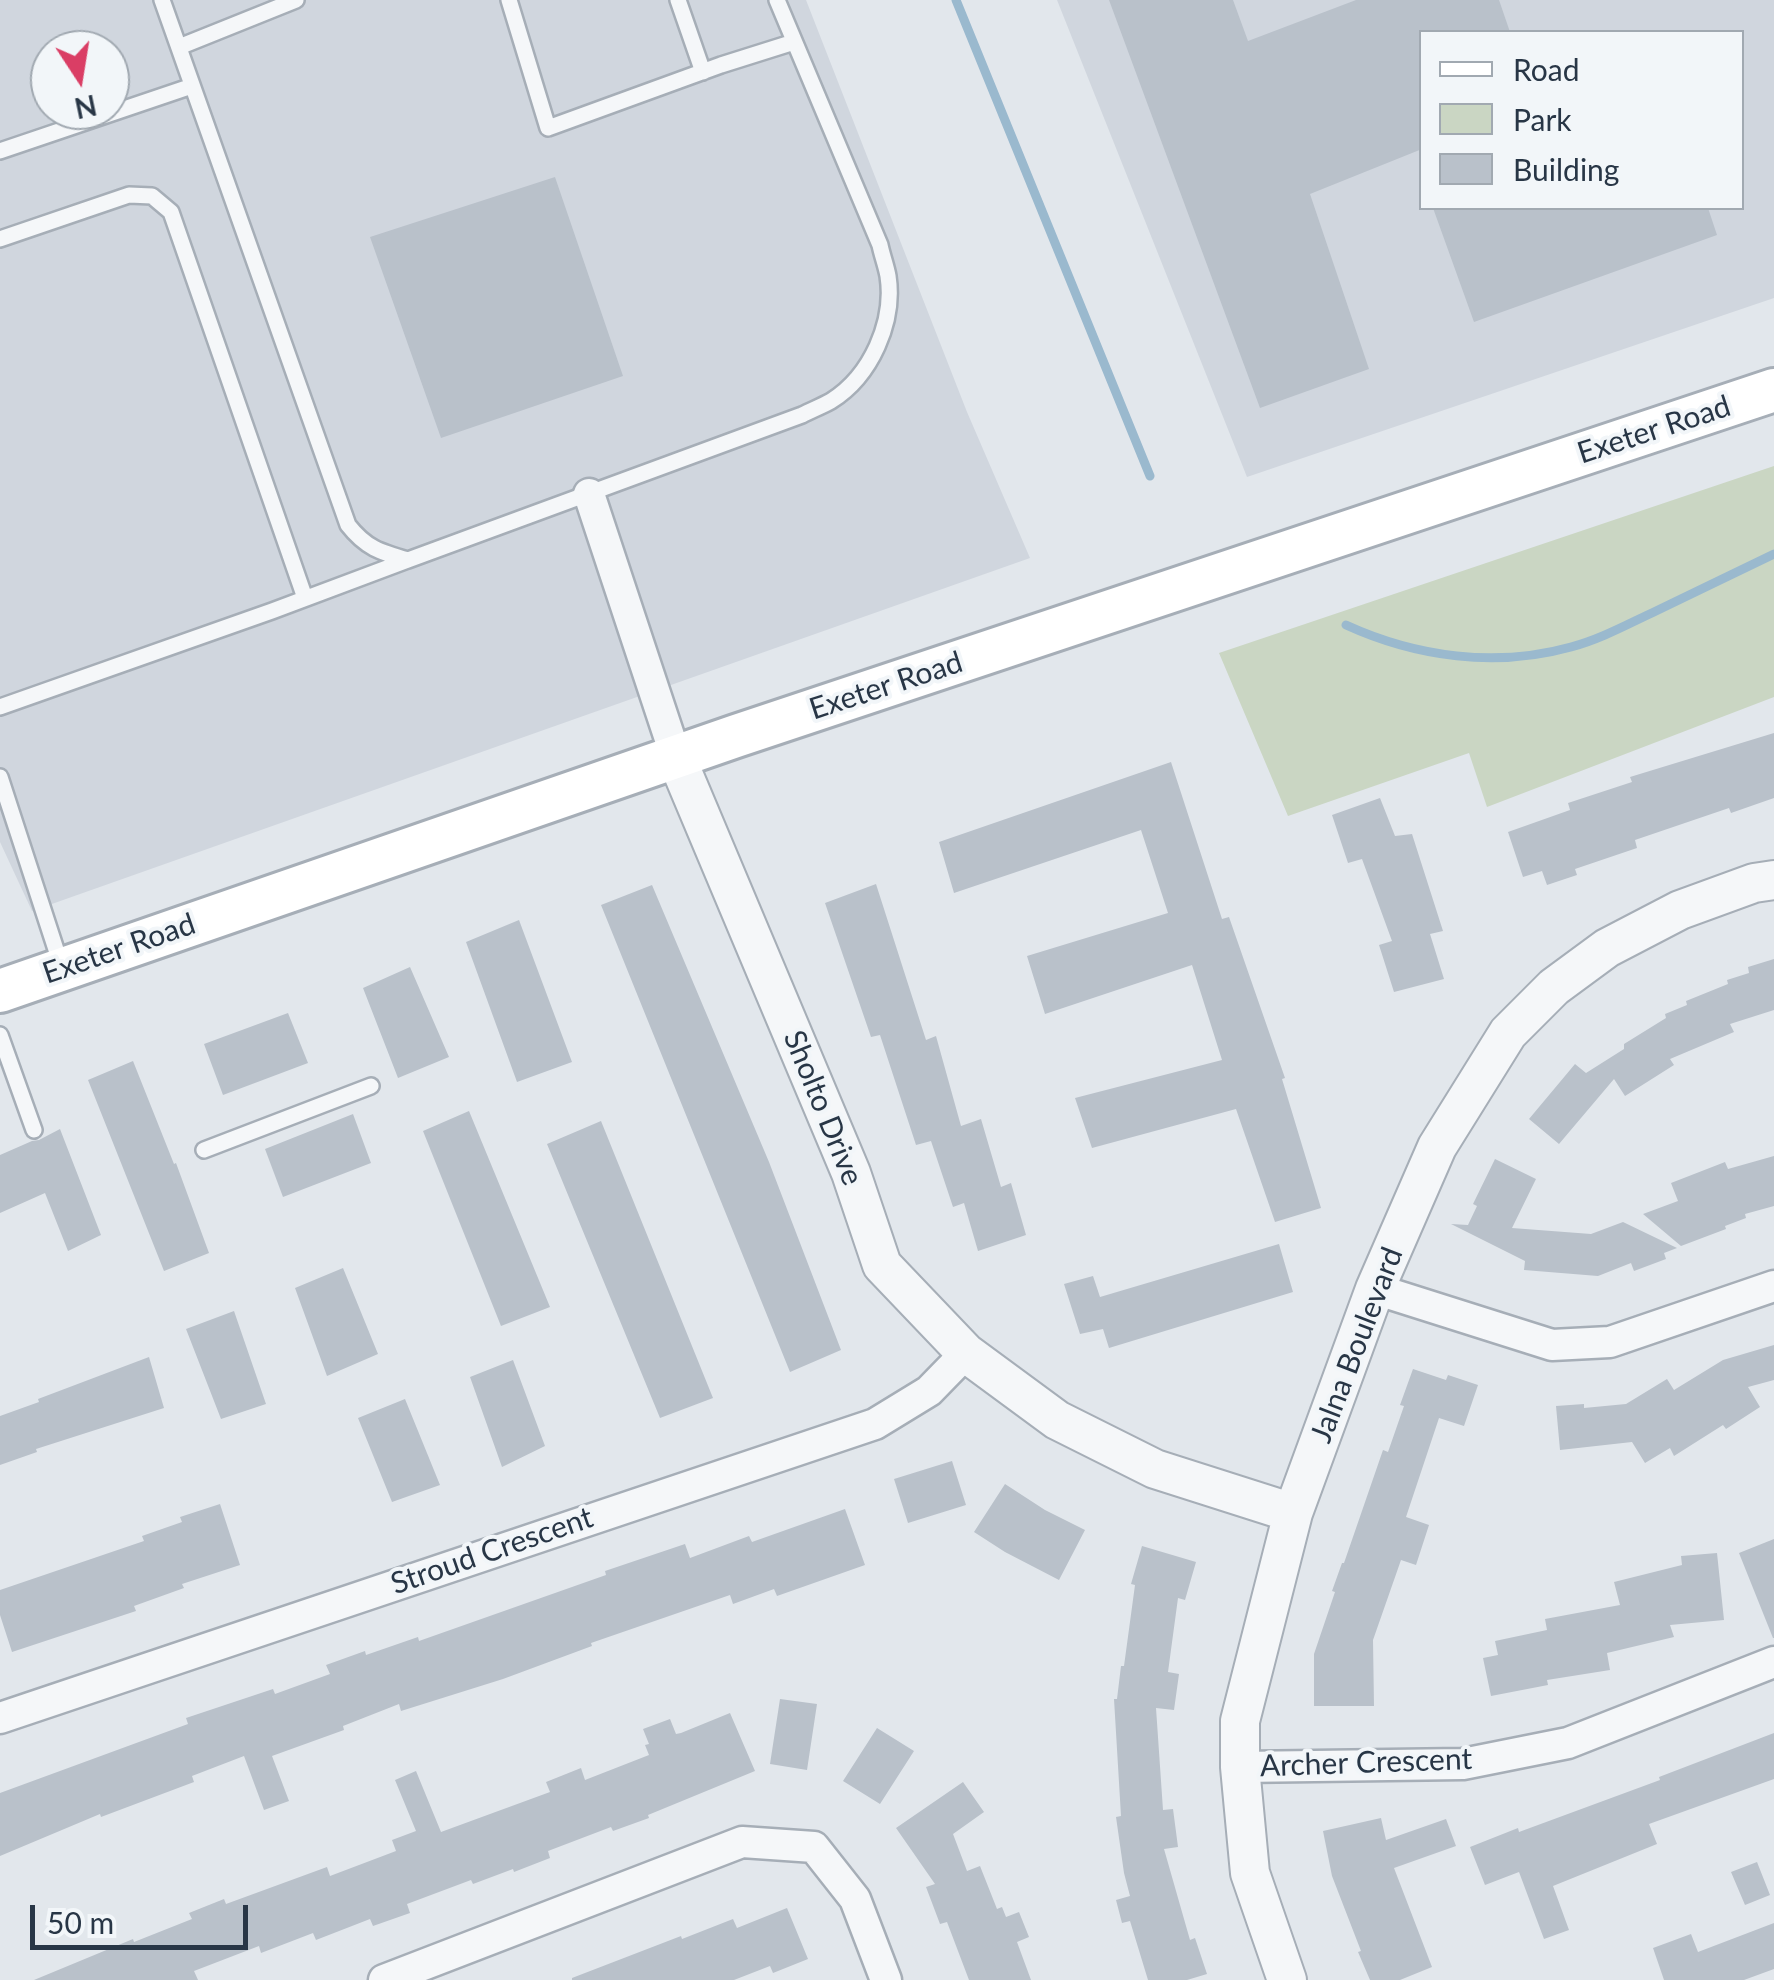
<!DOCTYPE html>
<style>
body{margin:0}
#map{position:relative;width:1774px;height:1980px;overflow:hidden;background:#e2e7ec;font-family:Lato,sans-serif}
canvas{display:block}
.legend{position:absolute;left:1419px;top:30px;width:325px;height:180px;box-sizing:border-box;background:#f2f6f9;border:2px solid #a1a9b1;margin:0;padding:12px 18px;list-style:none;font-size:30px;color:#283646}
.legend li{display:flex;align-items:center;gap:20px;height:50px}
.legend b{width:50px;border:2px solid #a1a9b1}
.north{position:absolute;left:30px;top:30px;width:100px;height:100px;box-sizing:border-box;background:#f2f6f9;border:2px solid #a1a9b1;border-radius:50%;rotate:168deg;font-size:28px;font-weight:700;line-height:40px;text-align:center;color:#283646}
.north::after{content:'';display:block;margin:auto;width:35px;height:45px;background:#da3e65;clip-path:polygon(50% 0,100% 100%,50% 72%,0 100%)}
.scale{position:absolute;left:30px;top:1905px;width:218px;height:45px;box-sizing:border-box;border:5px solid #283646;border-top:0;padding-left:12px;font-size:30px;line-height:35px;white-space:nowrap;color:#283646;-webkit-text-stroke:8px #f2f6f9;paint-order:stroke}
</style>
<div id="map">
<canvas width="1774" height="1980"></canvas>
<ul class="legend">
<li><b style="height:12px;background:#fff"></b>Road</li>
<li><b style="height:28px;background:#cad6c3"></b>Park</li>
<li><b style="height:28px;background:#b9c1ca"></b>Building</li>
</ul>
<div class="north">N</div>
<div class="scale">50 m</div>
</div>
<script>
const ctx = document.querySelector('canvas').getContext('2d');
ctx.lineJoin = 'round';
function fillPath(path, color) { ctx.fillStyle = color; ctx.fill(path, 'evenodd'); }
function trace(path, color, width, dash) { ctx.strokeStyle = color; ctx.lineWidth = width; ctx.lineCap = dash ? 'butt' : 'round'; ctx.setLineDash(dash || []); ctx.stroke(path); }
function write(font, color, halo, rows, align = 'center') {
  ctx.font = font + ' Lato,sans-serif'; ctx.lineWidth = 8; ctx.setLineDash([]); ctx.textBaseline = 'middle'; ctx.strokeStyle = halo; ctx.fillStyle = color; for (const [text, x, y, turn = 0] of rows) {
    ctx.save(); ctx.translate(x, y); ctx.rotate((+turn || 0) * Math.PI / 180); ctx.textAlign = isNaN(turn) ? turn : align; if (halo) ctx.strokeText(text, 0, 0); ctx.fillText(text, 0, 0); ctx.restore();
  }
}
const built = new Path2D(`
 M0,0H806L967,412L1030,558L32,911L0,842ZM50,50H110V110H50Z
 M1057,0H1774V298L1247,477ZM1422,32H1742V208H1422Z`);
const green = new Path2D(`
 M1774,466V697L1487,807L1469,753L1288,816L1219,653Z`);
const stream = new Path2D(`
 M956,0L1150,476
 M1346,625C1416,657 1496,668 1571,647C1601,639 1628,624 1656,611C1695,592 1735,573 1774,554`);
const building = new Path2D(`
 M1109,0H1233L1248,41L1356,0H1499L1510,32H1422V149L1310,194L1369,369L1260,408Z
 M555,177L623,376L441,438L370,237Z
 M1433,208H1708L1717,235L1474,322Z
 M1774,733V798L1731,813L1729,808L1635,840L1637,848L1575,869L1577,875L1547,885L1542,871L1523,877L1508,832L1570,810L1568,803L1632,782L1630,777Z
 M1171,762L1222,919L1229,917L1285,1078L1282,1079L1321,1208L1275,1222L1236,1109L1092,1148L1075,1098L1222,1060L1192,965L1045,1014L1027,956L1168,913L1141,830L954,893L939,842Z
 M1380,798L1395,836L1412,834L1443,931L1430,934L1444,979L1394,992L1379,945L1392,941L1362,859L1348,863L1332,815Z
 M876,884L926,1040L936,1036L961,1126L981,1119L1001,1187L1011,1183L1026,1235L978,1251L964,1203L953,1207L931,1141L916,1145L880,1035L871,1037L825,903Z
 M652,885L769,1162L841,1350L790,1372L601,905Z
 M519,920L572,1062L517,1082L466,942Z
 M1774,959V1010L1730,1024L1734,1032L1670,1059L1674,1065L1625,1096L1614,1079L1559,1144L1529,1119L1575,1064L1586,1073L1624,1049V1044L1666,1018L1665,1014L1687,1005L1686,1001L1728,984L1727,980L1749,973L1748,967Z
 M410,967L449,1057L398,1078L363,988Z
 M288,1013L308,1063L223,1095L204,1044Z
 M133,1061L174,1164L176,1163L209,1253L164,1271L88,1080Z
 M469,1111L550,1307L501,1326L423,1131Z
 M353,1114L371,1163L283,1197L265,1149Z
 M601,1121L713,1398L660,1418L547,1144Z
 M60,1129L101,1235L68,1251L45,1193L0,1213V1155L32,1141L39,1140Z
 M1774,1156V1206L1745,1214L1746,1218L1725,1226L1726,1229L1681,1246L1643,1214L1678,1201L1671,1183L1725,1162L1728,1169Z
 M1495,1159L1536,1179L1512,1228L1591,1234L1623,1222L1677,1248L1664,1253L1666,1259L1634,1271L1631,1263L1598,1276L1524,1270L1525,1261L1451,1224L1468,1225L1477,1206L1473,1204Z
 M1279,1244L1293,1292L1109,1348L1103,1329L1080,1334L1064,1284L1093,1276L1100,1297Z
 M343,1268L378,1354L327,1376L295,1288Z
 M234,1311L266,1404L221,1419L186,1329Z
 M1774,1345V1380L1748,1387L1760,1407L1726,1429L1723,1425L1674,1456L1670,1448L1645,1463L1632,1442L1560,1450L1556,1406L1584,1404V1408L1626,1404L1667,1379L1674,1390L1723,1360Z
 M149,1357L164,1408L36,1449L37,1452L0,1465V1416L39,1402L38,1399Z
 M513,1360L545,1446L502,1467L470,1377Z
 M1413,1369L1446,1380L1448,1375L1478,1385L1464,1426L1439,1418L1406,1517L1429,1525L1416,1565L1401,1560L1373,1640L1374,1706H1314V1654L1335,1592L1332,1591L1342,1563H1344L1383,1450L1388,1452L1404,1406L1400,1405Z
 M405,1399L440,1485L392,1502L358,1418Z
 M952,1461L966,1505L908,1523L894,1479Z
 M1005,1484L1045,1510L1085,1530L1059,1580L1005,1552L974,1532Z
 M220,1504L240,1565L182,1584L184,1588L134,1606L136,1611L12,1652L0,1615V1590L144,1541L142,1536L182,1522L180,1517Z
 M845,1509L865,1565L777,1596L774,1589L733,1604L730,1595L591,1643L592,1646L503,1679L401,1711L399,1704L343,1726L344,1730L272,1756L289,1801L264,1810L244,1756L192,1776L194,1782L101,1817L100,1814L0,1856V1793L188,1724L186,1718L273,1689L275,1694L330,1674L326,1665L365,1651L366,1655L418,1637L419,1641L606,1575L605,1571L685,1544L690,1558L749,1536L752,1542Z
 M1774,1539V1638H1773L1739,1553Z
 M1142,1546L1196,1562L1185,1600L1178,1598L1168,1672L1179,1674L1174,1710L1156,1708L1163,1810L1173,1809L1178,1847L1164,1849L1190,1940L1195,1938L1207,1974L1187,1980H1148L1130,1921L1122,1923L1116,1900L1130,1896L1124,1873L1116,1817L1121,1816L1114,1699H1117L1121,1666H1124L1135,1585L1131,1584Z
 M1717,1553L1724,1620L1670,1625L1674,1637L1607,1653L1610,1670L1547,1680L1548,1685L1491,1696L1483,1658L1498,1655L1495,1641L1547,1630L1545,1619L1620,1605L1614,1582L1682,1565L1681,1556Z
 M780,1699L817,1704L807,1770L770,1764Z
 M730,1713L755,1771L648,1815L649,1818L613,1831L611,1827L548,1851L550,1858L514,1872L513,1869L473,1884L471,1880L407,1904L410,1913L373,1926L370,1919L316,1940L313,1933L261,1953L259,1946L194,1971L198,1980H34L133,1939L134,1942L192,1919L189,1913L224,1899L226,1904L327,1867L330,1876L396,1851L392,1840L416,1831L395,1780L416,1771L441,1832L550,1792L546,1782L581,1768L585,1780L649,1755L645,1745L649,1744L643,1729L670,1719L676,1734L681,1733Z
 M877,1728L914,1751L880,1804L843,1781Z
 M1774,1733V1779L1649,1824L1657,1844L1553,1886L1569,1930L1544,1939L1519,1872L1485,1885L1470,1847L1518,1828L1519,1832L1660,1780L1659,1777Z
 M963,1782L984,1812L953,1834L967,1871L980,1866L997,1909L1002,1907L1006,1917L1019,1912L1029,1937L1017,1942L1031,1980H969L947,1922L940,1924L926,1887L935,1884L896,1828Z
 M1381,1818L1386,1840L1446,1819L1456,1846L1394,1868L1432,1967L1400,1980H1370L1358,1952L1361,1951L1332,1876L1323,1831Z
 M1757,1862L1770,1895L1745,1905L1731,1872Z
 M787,1908L808,1959L773,1973L770,1966L734,1980H572V1978L681,1936L682,1939L733,1919L737,1928Z
 M1774,1923V1969L1744,1980H1664L1653,1948L1691,1934L1698,1952Z`);
const service = new Path2D(`
 M162,0L348,525C366,548 380,552 408,560L802,415C812,410 822,406 831,401C871,376 895,322 888,276C886,265 882,255 880,245L777,0
 M509,0L548,128L721,65L794,42
 M678,0L703,72
 M179,47L296,0
 M0,151L192,86
 M0,239L129,195L152,196L171,212L305,598
 M0,707L272,611L408,560
 M0,777L62,968
 M0,1035L34,1130
 M204,1150L371,1086`);
const minor = new Path2D(`
 M589,494L676,757
 M1375,1289L1552,1345L1610,1342L1774,1286
 M0,1718L875,1424L929,1391L966,1353
 M1240,1767L1463,1764L1568,1743L1774,1662
 M384,1980L742,1842L814,1847L855,1899L886,1980`);
const tertiary = new Path2D(`
 M676,757L851,1173L882,1265L966,1353L1057,1420L1155,1469L1293,1513
 M1287,1980L1250,1873L1240,1767V1721L1293,1513L1375,1289L1437,1147L1508,1033L1554,987L1607,948L1680,910L1754,883L1774,880`);
const secondary = new Path2D(`
 M0,991L736,736L1774,390`);
const streetNames = [
 ["Exeter Road",1654,430,-18],
 ["Exeter Road",886,686,-18],
 ["Exeter Road",119,949,-19],
 ["Sholto Drive",823,1108,68],
 ["Jalna Boulevard",1357,1345,-69],
 ["Stroud Crescent",492,1551,-19],
 ["Archer Crescent",1366,1763,-2]
];
fillPath(built, '#d0d6de');
fillPath(green, '#cad6c3');
trace(stream, '#9ab9ce', 9);
fillPath(building, '#b9c1ca');
trace(service, '#a6aeb7', 20);
trace(minor, '#a6aeb7', 35);
trace(tertiary, '#a6aeb7', 42);
trace(secondary, '#a6aeb7', 48);
trace(service, '#f5f7f9', 15);
trace(minor, '#f5f7f9', 30);
trace(tertiary, '#f5f7f9', 38);
trace(secondary, '#fff', 42);
write('30px', '#283646', '#f2f6f9', streetNames);
</script>
